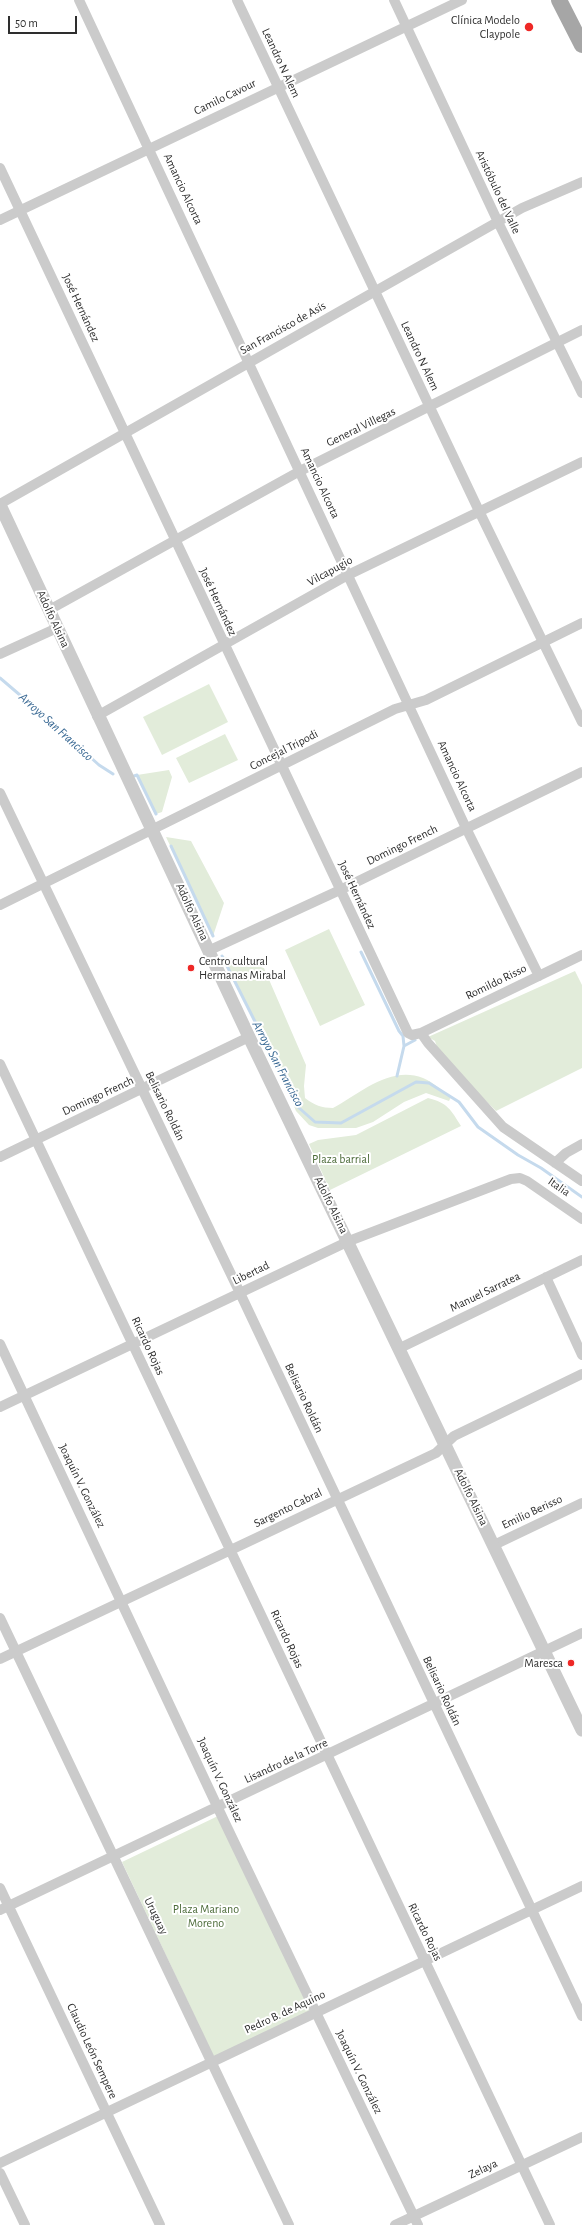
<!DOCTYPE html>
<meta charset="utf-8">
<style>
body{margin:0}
#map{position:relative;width:582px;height:2225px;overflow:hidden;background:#fff;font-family:"Alegreya Sans",sans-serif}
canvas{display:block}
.scale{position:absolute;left:8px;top:16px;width:69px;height:18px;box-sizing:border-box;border:2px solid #2e2e2e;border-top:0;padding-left:5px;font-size:12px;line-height:14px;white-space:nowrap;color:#2e2e2e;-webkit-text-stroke:3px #fff;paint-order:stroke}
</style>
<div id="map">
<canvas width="582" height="2225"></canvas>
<div class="scale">50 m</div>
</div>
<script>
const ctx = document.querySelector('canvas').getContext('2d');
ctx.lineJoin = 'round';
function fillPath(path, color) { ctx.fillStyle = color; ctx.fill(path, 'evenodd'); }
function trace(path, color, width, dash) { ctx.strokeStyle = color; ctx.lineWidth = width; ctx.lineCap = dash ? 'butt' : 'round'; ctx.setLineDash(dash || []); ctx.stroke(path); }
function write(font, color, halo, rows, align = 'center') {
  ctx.font = font + ' "Alegreya Sans",sans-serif'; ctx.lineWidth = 4; ctx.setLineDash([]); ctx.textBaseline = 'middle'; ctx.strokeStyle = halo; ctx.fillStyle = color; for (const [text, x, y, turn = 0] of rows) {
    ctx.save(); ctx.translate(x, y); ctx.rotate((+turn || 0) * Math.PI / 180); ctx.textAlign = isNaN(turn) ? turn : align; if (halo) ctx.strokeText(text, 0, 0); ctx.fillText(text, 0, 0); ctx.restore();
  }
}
const green = new Path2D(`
 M209,684L228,722L162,755L143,717Z
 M225,734L238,760L189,783L176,758Z
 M169,770L172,777L162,812L156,814L137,775Z
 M166,837L191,841L224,903L213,936Z
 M329,929L365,1005L320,1026L285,950Z
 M222,956L264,968L306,1065L304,1086L305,1098C314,1105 322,1108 333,1108C360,1093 391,1065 423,1078C433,1082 442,1091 451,1097L449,1101L426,1093L404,1102L373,1122L356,1128H318L309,1125L296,1111L292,1101L293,1098Z
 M575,971L582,985V1068L496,1111L439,1053L435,1041L428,1037Z
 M428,1098C448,1103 451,1110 461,1126L330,1190L309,1144L318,1140L356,1135Z
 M218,1816L310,2011L214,2057L122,1862Z`);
const stream = new Path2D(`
 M0,678L48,719L99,765L113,774
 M134,776L137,775L156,814
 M171,846L213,936
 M361,952L399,1031L403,1036L404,1046
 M222,956L298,1107L315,1122L341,1123L416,1082L429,1083L459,1102L478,1127L518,1155L541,1168L582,1197
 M397,1076L404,1046L415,1040`);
const minor = new Path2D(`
 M79,0L466,828L539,976
 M237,0L479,511L582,722
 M394,0L498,222L582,393
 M0,168L408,1033L412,1035L421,1033L582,955
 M0,220L462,0
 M0,504L522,208L582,182
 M49,610L300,471L582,330
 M0,654L57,628
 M97,716L348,575L582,462
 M0,793L240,1293L582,2016
 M0,905L395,709L426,700L582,623
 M210,950L340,890L582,772
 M421,1033L428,1043L503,1127L582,1181
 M0,1064L550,2225
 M0,1157L249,1037
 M555,1163L566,1153L582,1144
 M546,1277L582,1355
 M0,1344L225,1823L418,2225
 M400,1348L582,1260
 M0,1407L349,1241L511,1179L520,1178L527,1181L582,1219
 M494,1545L582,1503
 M0,1618L289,2225
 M0,1659L436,1453L454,1436L582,1374
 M0,1888L160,2225
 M0,1910L582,1633
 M0,2163L582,1886
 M0,2173L25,2225
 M395,2225L582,2137`);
const tertiary = new Path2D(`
 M0,505L249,1037L582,1730`);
const primary = new Path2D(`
 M559,0L582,45`);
const markers = [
 [529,27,5,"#ee2826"],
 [191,968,4,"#ee2826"],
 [571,1663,4,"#ee2826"]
];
const poiNames = [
 ["Clínica Modelo",520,20],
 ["Claypole",520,34],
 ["Centro cultural",199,961,"left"],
 ["Hermanas Mirabal",199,975,"left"],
 ["Maresca",563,1663]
];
const streetNames = [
 ["Leandro N Alem",281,63,65],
 ["Camilo Cavour",225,97,-26],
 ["Amancio Alcorta",183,189,65],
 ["Aristóbulo del Valle",498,192,65],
 ["José Hernández",81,308,65],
 ["San Francisco de Asís",283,328,-29],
 ["Leandro N Alem",420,356,65],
 ["General Villegas",361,427,-26],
 ["Amancio Alcorta",320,483,65],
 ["Vilcapugio",330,571,-29],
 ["José Hernández",218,602,65],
 ["Adolfo Alsina",53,619,65],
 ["Concejal Tripodi",284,750,-27],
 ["Amancio Alcorta",457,776,65],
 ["Domingo French",402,845,-26],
 ["José Hernández",357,895,65],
 ["Adolfo Alsina",192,912,65],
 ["Romildo Risso",496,982,-26],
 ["Domingo French",98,1096,-25],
 ["Belisario Roldán",165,1106,64],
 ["Italia",559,1187,35],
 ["Adolfo Alsina",331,1205,64],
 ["Libertad",251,1273,-26],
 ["Manuel Sarratea",485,1292,-26],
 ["Ricardo Rojas",148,1346,65],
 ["Belisario Roldán",304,1398,65],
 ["Joaquín V. González",82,1486,64],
 ["Adolfo Alsina",471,1497,64],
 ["Sargento Cabral",288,1508,-26],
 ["Emilio Berisso",532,1512,-25],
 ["Ricardo Rojas",287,1639,65],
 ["Belisario Roldán",442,1691,65],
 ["Lisandro de la Torre",286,1761,-25],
 ["Joaquín V. González",220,1780,65],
 ["Uruguay",156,1916,64],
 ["Ricardo Rojas",425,1932,64],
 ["Pedro B. de Aquino",285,2012,-25],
 ["Claudio León Sempere",92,2051,65],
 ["Joaquín V. González",359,2072,64],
 ["Zelaya",483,2169,-25]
];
const parkNames = [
 ["Plaza barrial",341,1159],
 ["Plaza Mariano",206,1909],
 ["Moreno",206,1923]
];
const waterNames = [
 ["Arroyo San Francisco",56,727,42],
 ["Arroyo San Francisco",278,1064,62]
];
fillPath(green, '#e2ecda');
trace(stream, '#c5daed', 3);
trace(minor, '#cbcbcb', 10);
trace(tertiary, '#cbcbcb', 13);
trace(primary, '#a6a6a6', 16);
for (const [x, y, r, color] of markers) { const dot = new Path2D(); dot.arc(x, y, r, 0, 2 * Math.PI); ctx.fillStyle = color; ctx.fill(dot); trace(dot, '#fff', 1.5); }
write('12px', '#2e2e2e', '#fff', poiNames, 'right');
write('12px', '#2e2e2e', '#fff', streetNames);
write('12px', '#4c6b39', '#fff', parkNames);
write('italic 13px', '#386893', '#fff', waterNames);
</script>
